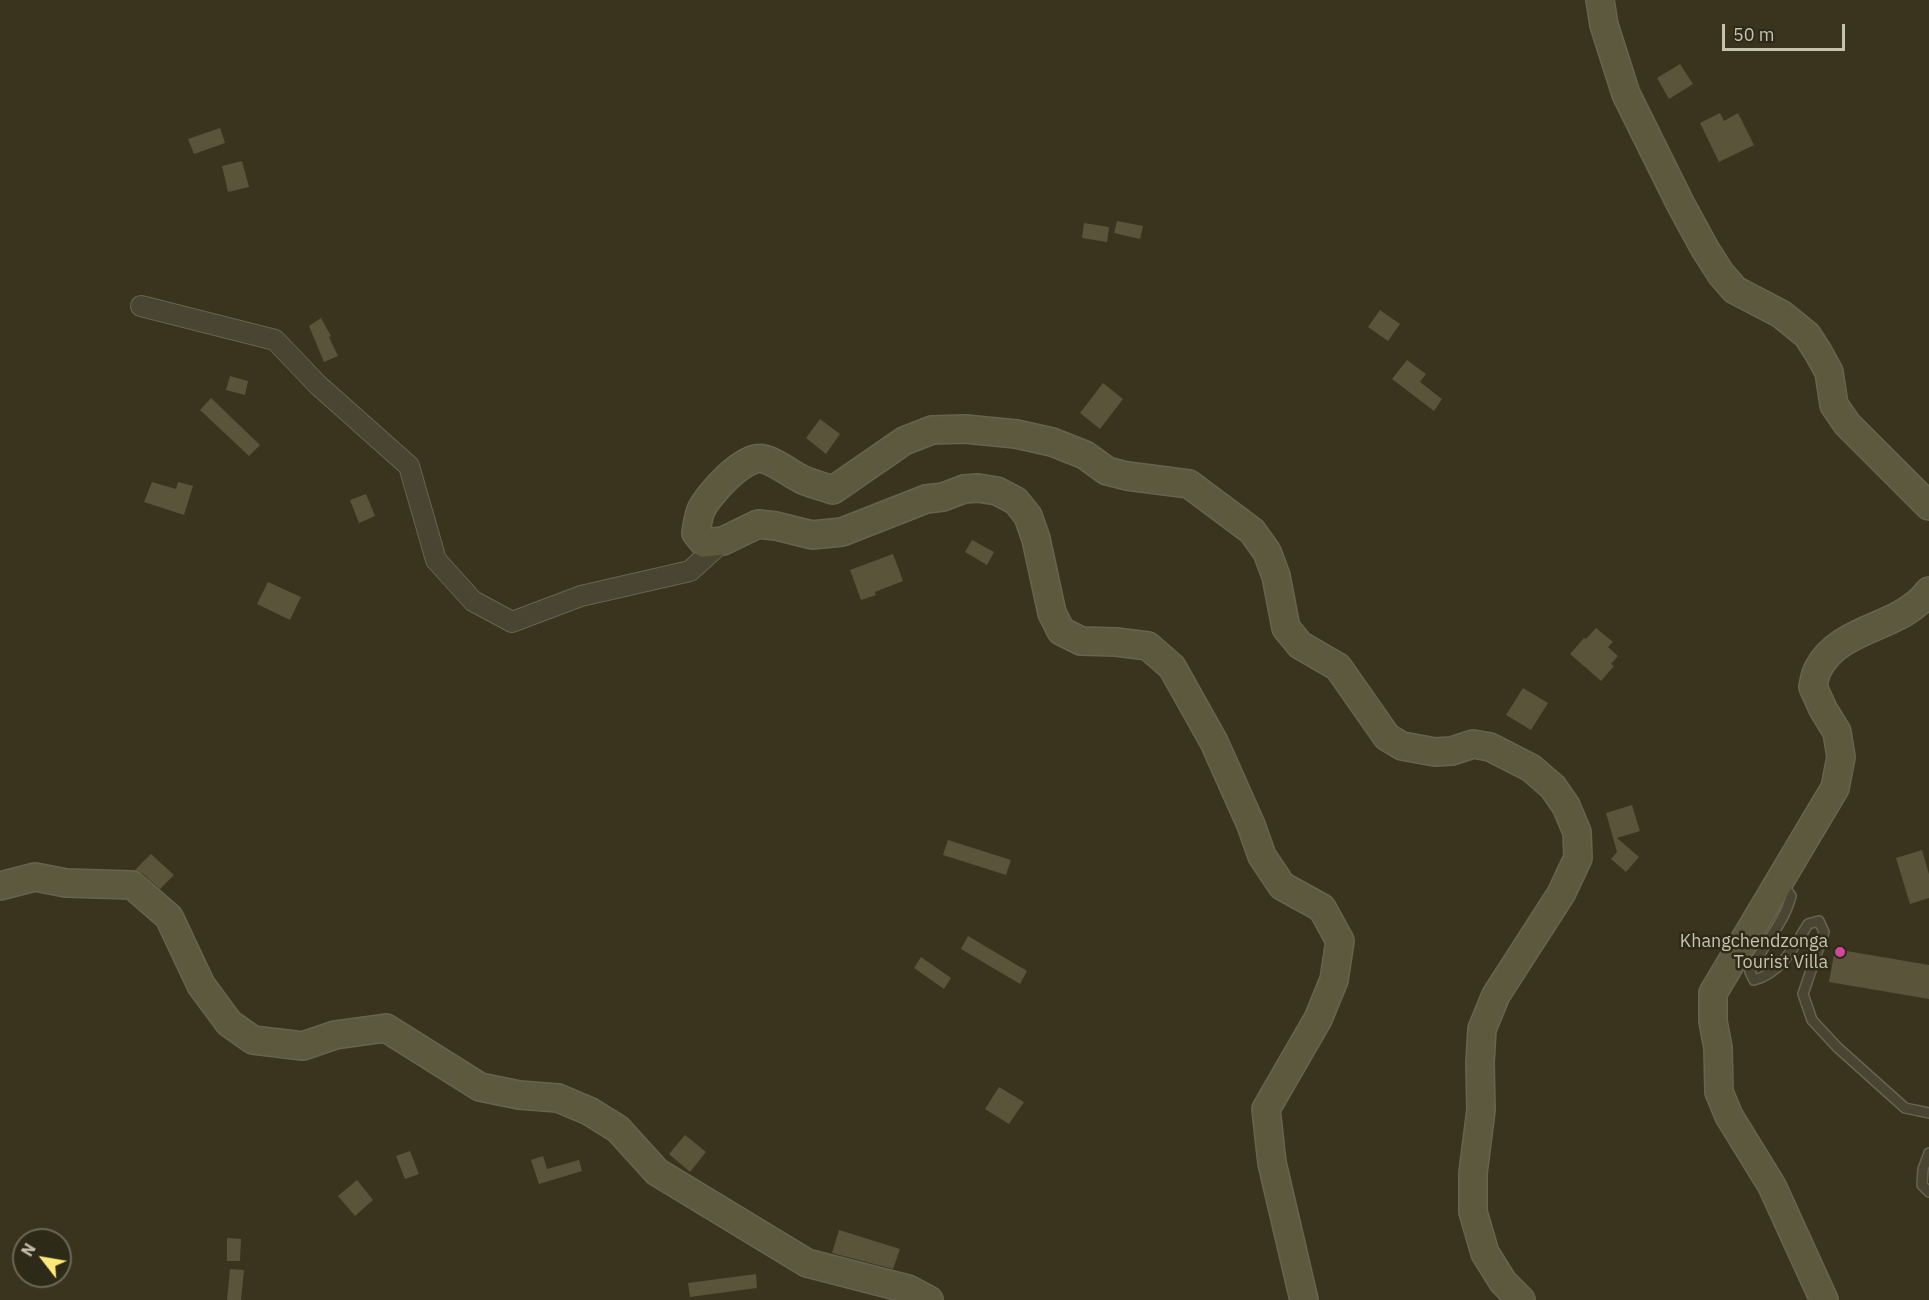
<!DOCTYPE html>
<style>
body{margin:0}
#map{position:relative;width:1929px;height:1300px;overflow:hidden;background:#3a341e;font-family:"IBM Plex Sans",sans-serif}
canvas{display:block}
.north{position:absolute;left:12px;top:1228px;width:60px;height:60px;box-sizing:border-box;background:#2e2a18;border:2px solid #6b6753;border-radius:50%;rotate:301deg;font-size:16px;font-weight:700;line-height:24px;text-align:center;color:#c7c2ac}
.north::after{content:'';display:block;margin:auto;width:21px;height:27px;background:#ffe879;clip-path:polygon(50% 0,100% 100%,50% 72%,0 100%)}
.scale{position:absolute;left:1722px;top:24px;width:123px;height:27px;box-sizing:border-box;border:3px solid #c7c2ac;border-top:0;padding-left:8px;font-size:18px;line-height:21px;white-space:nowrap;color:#c7c2ac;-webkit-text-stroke:4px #2e2a18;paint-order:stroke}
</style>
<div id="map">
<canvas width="1929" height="1300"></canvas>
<div class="north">N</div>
<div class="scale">50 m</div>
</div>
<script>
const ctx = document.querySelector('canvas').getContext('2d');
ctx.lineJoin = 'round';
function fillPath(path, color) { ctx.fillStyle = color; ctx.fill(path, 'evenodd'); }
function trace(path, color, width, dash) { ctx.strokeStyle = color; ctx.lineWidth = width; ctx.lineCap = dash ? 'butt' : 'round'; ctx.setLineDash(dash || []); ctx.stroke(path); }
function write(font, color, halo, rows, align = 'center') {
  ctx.font = font + ' "IBM Plex Sans",sans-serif'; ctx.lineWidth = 5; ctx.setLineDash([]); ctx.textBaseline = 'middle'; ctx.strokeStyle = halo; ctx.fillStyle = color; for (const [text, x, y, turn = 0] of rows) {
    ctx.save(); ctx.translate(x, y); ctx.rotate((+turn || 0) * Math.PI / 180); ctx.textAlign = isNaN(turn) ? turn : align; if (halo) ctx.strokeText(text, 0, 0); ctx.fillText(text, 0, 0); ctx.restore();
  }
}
const building = new Path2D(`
 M1680,64L1693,84L1669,99L1657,78Z
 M1720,113L1724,121L1738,113L1754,145L1719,162L1700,123Z
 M220,128L225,143L194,154L188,139Z
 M242,161L249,187L228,192L222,166Z
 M1117,221L1143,226L1140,239L1114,233Z
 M1084,223L1109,227L1107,242L1082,238Z
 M1380,310L1400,324L1388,341L1368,327Z
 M321,318L331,336L329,337L338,356L324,362L309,326Z
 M1407,360L1426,374L1420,382L1442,399L1434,411L1392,379Z
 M230,376L248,381L245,395L226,390Z
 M1103,383L1123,399L1100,429L1080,413Z
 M211,398L260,445L249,456L200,410Z
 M820,419L840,434L826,454L806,438Z
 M152,482L176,489L178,482L193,486L184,515L144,502Z
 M366,494L375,516L359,523L350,500Z
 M972,540L994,552L987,565L965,552Z
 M893,554L903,581L875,592L876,595L861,600L850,570Z
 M268,582L301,597L290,620L257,604Z
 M1596,628L1613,642L1608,647L1618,656L1611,664L1614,666L1601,681L1570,654L1584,638L1586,639Z
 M1523,688L1548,703L1531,730L1506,715Z
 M1632,805L1640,831L1617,838L1639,857L1626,872L1611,859L1617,852L1606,813Z
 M948,840L1011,860L1006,875L943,855Z
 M1922,850L1929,874V898L1910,904L1896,858Z
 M151,854L174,875L160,889L142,873L135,870Z
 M968,936L1027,971L1020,984L961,949Z
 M1835,949L1929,965V999L1829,982Z
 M921,957L951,978L944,989L914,968Z
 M999,1087L1024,1102L1009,1124L985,1109Z
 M685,1135L706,1152L690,1172L669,1154Z
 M410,1151L419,1174L405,1179L396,1156Z
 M543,1156L547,1169L579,1160L582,1171L539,1184L531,1160Z
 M357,1180L373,1200L355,1216L338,1196Z
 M839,1230L900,1249L893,1269L832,1253Z
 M227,1238L241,1239L240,1261H227Z
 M230,1269L244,1270L241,1300H227Z
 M756,1274L757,1288L690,1297L688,1283Z`);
const lane = new Path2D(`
 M1782,883L1791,896C1784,924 1762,945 1750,972L1754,980C1781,973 1794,947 1808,924L1819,921L1824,932L1803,994L1812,1020L1837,1047L1905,1108L1929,1113
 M1929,1153L1923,1169L1922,1185L1929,1192`);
const street = new Path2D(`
 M141,306L275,340L318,385L409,466L436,560L473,601L512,622L581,596L690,571L723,541`);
const secondary = new Path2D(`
 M1600,0L1604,25L1626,94L1680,203L1705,249L1721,274L1735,290L1781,314L1807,335L1818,352L1829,372L1834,405L1847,424L1929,506
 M0,886L35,877L66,883L132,885L169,917L201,985L229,1023L253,1040L303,1046L335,1035L386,1028L480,1087L519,1095L558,1098L589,1111L618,1129L657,1172L807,1263L908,1289L929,1300
 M1304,1300L1272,1163L1266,1109L1318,1019L1334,980L1340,941L1322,908L1282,886L1262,856L1251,825L1214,742L1172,667L1148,646L1116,642L1081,641L1061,631L1052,613L1036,539L1028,516L1016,501L997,491L978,488L964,489L943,497L926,499L842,532L812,535L776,526L758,524L723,541L704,543L696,533C697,525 698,518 701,510C709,494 745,453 764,459C778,463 789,473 801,479C811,484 822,486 833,490L904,441L932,430L965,429L1016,434L1052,442L1085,455L1107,471L1127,476L1189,484L1252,531L1267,552L1276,576L1286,628L1300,645L1338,667L1387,737L1402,746L1435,752L1452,751L1473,744L1490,747L1531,768L1553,787L1566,806L1577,832L1578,858L1561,894L1496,995L1482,1029L1480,1063L1481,1110L1473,1173V1212L1485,1253L1503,1282L1521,1300
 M1824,1300L1772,1186L1729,1116L1719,1092L1718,1048L1713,1021V993L1835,788L1841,757L1837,732L1823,709L1813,687C1814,681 1815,674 1818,669C1840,626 1901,629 1929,591`);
const markers = [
 [1840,952,6,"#d1479c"]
];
const poiNames = [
 ["Khangchendzonga",1828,942],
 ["Tourist Villa",1828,963]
];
fillPath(building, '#5a543a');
trace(lane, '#68634f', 12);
trace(street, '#68634f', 22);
trace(secondary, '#68634f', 30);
trace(lane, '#4a4532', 9);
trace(street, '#4a4532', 20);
trace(secondary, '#5d593f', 27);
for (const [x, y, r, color] of markers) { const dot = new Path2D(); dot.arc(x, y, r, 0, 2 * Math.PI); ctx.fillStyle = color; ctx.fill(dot); trace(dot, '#2e2a18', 2); }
write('18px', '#c7c2ac', '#2e2a18', poiNames, 'right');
</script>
